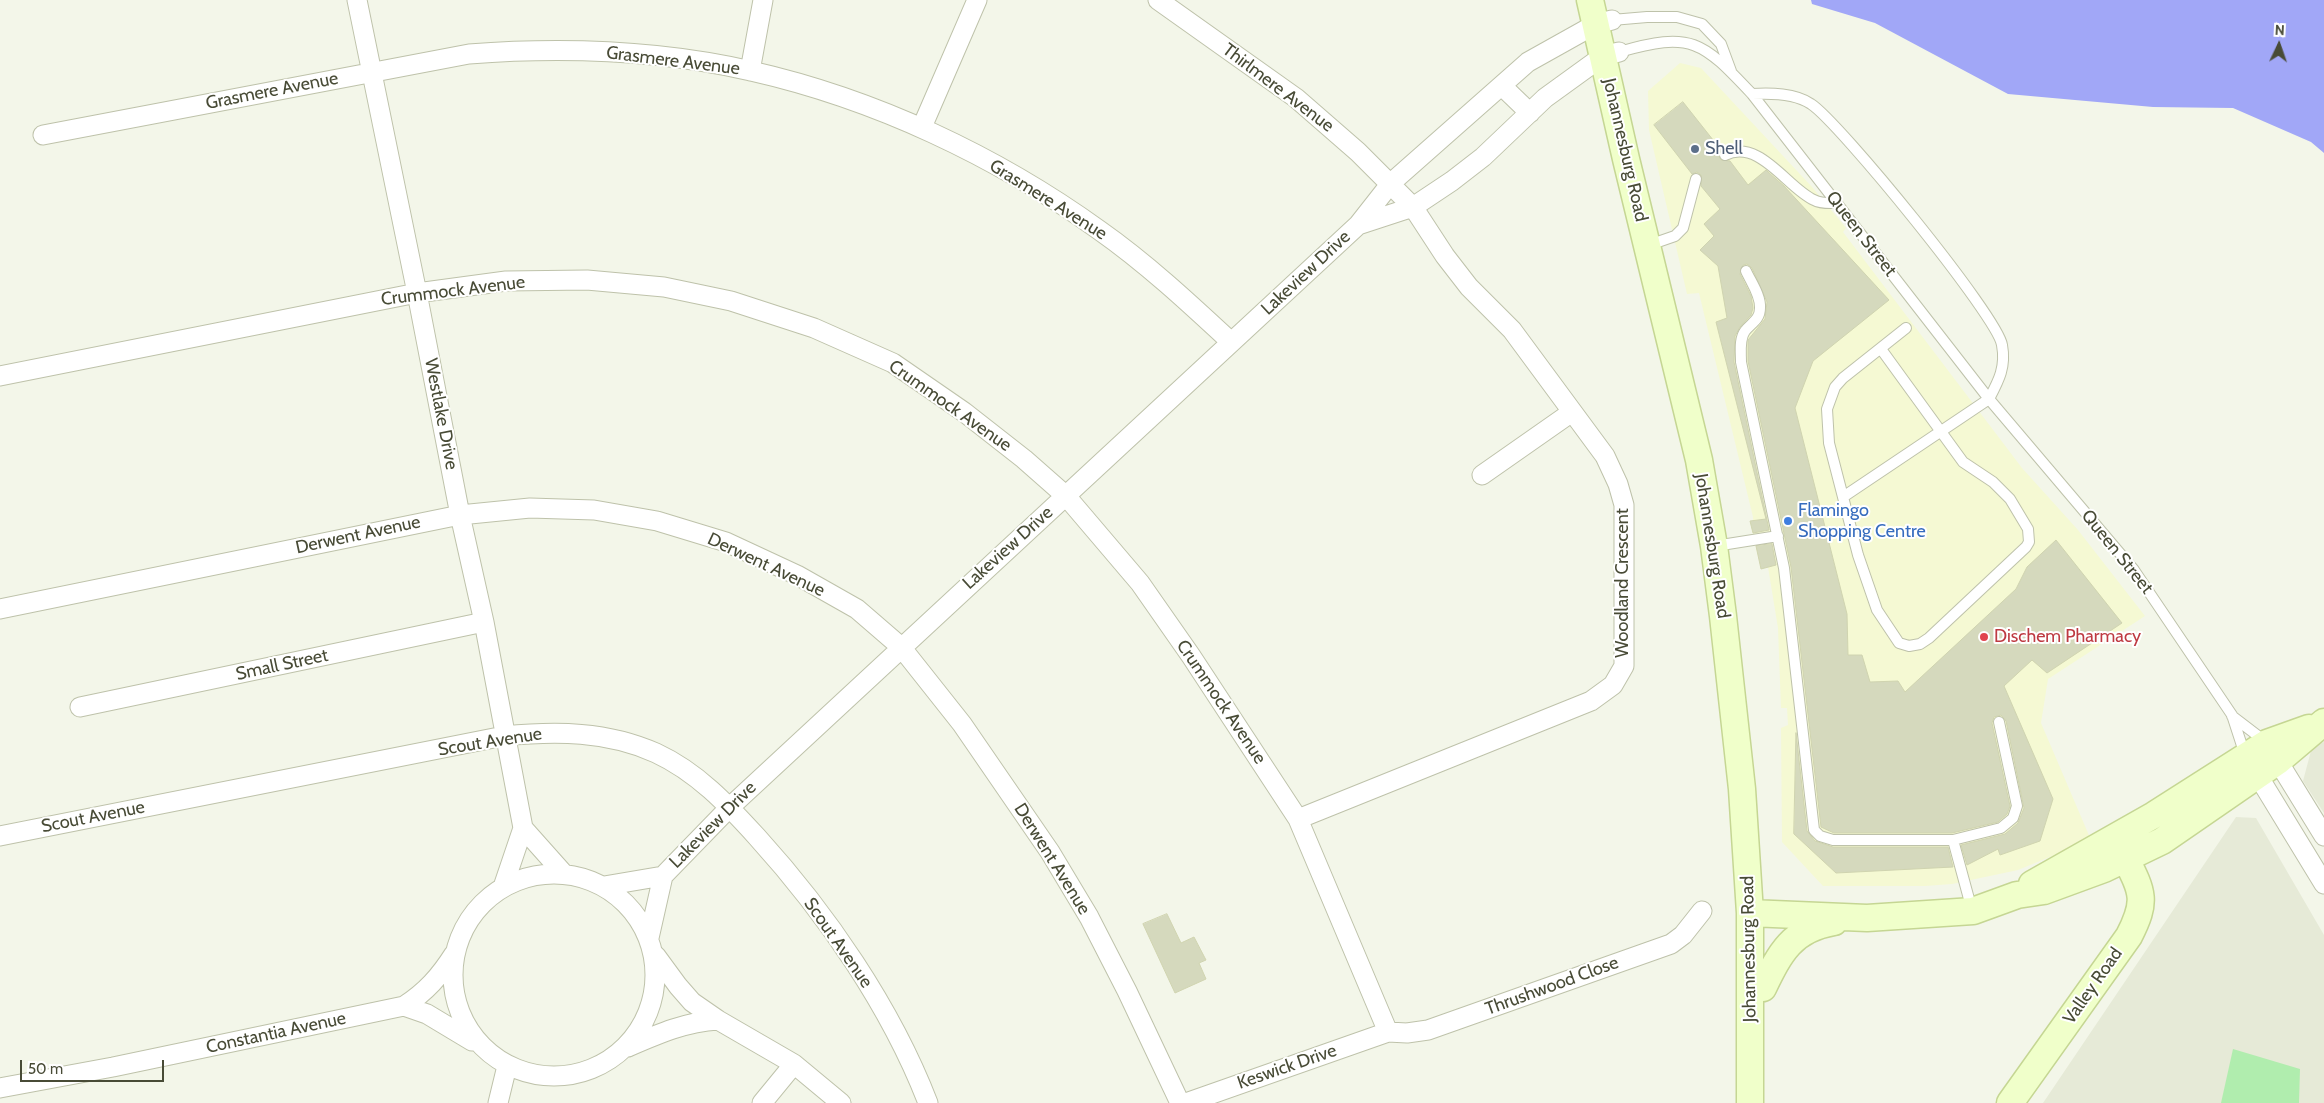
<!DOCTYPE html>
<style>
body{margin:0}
#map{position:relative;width:2324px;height:1103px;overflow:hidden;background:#f3f6e9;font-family:Cabin,sans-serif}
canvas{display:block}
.north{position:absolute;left:2254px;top:20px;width:50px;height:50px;-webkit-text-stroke:4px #fff;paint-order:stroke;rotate:3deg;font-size:14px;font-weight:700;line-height:20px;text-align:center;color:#484b36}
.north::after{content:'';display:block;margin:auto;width:18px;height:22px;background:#484b36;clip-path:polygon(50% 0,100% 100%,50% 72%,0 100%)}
.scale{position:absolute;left:20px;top:1060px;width:144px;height:22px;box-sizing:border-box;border:2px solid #484b36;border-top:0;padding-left:6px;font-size:15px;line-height:18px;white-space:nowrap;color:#484b36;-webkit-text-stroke:4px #fff;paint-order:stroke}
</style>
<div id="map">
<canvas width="2324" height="1103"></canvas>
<div class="north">N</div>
<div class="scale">50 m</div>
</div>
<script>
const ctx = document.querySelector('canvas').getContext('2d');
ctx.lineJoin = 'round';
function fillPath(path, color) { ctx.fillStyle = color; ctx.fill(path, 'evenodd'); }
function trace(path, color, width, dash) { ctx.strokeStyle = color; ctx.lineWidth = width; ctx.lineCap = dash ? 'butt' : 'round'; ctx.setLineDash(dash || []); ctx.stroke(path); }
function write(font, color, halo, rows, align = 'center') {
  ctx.font = font + ' Cabin,sans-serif'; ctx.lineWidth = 4; ctx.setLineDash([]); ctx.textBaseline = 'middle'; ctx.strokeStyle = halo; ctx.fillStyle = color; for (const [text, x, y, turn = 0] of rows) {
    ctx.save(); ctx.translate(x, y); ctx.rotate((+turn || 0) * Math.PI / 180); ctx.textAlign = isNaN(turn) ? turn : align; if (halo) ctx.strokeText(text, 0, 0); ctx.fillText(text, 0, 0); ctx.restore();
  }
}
const residential = new Path2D(`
 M2324,742V813L2303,781L2312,747Z
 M2236,817L2256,818L2324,935V1103H2043Z`);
const commercial = new Path2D(`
 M1680,63L1701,68L1812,187L1846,228L1843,232L2022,468L2078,530L2145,616L2048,679L2041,723L2091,840L2018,870L1952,884L1925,886H1823L1782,842L1781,728L1788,725L1787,708H1781L1778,628L1768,567L1761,569L1750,521H1753V517L1699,293L1687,294L1649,130L1648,91Z`);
const green = new Path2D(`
 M2233,1049L2300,1069L2299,1103H2221Z`);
const water = new Path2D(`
 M1811,0H2324V153L2311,142L2233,108L2153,107L2008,94L1875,23L1812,4Z`);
const building = new Path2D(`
 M1683,102L1721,150L1718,154L1721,160L1730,161L1748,185L1766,170L1768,172L1784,186L1889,300L1813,361L1795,408L1847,614L1848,655H1862L1870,682L1898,681L1905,692L2016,589L2027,567L2056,540L2122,623L2047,673L2032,660L2004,686L2053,799L2040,841L2000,855L1998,849L1967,865L1961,845L2005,834L2018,823L2024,808L2006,721L2001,715L1994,717L1992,723L2010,806L2007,814L1998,822L1952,833H1834L1821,827L1791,567L1748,361V340L1765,319L1767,302L1752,268L1747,264L1743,265L1740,274L1751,296L1753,308L1751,315L1740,327L1735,336L1734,362L1769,530L1753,533L1750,521L1766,519L1716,322L1727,318L1718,266L1700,250L1714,236L1704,224L1720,209L1701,186V175L1697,172L1692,174L1654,125Z
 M1772,544L1776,565L1761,569L1756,546Z
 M1796,733L1807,831L1815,841L1833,847H1948L1953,867L1836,873L1794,834Z
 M1167,914L1181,943L1194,937L1206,960L1199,963L1206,979L1175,993L1143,924Z`);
const lane = new Path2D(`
 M1612,20L1647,17H1677L1702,24L1721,44L1731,71
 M1619,52C1692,31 1702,41 1752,94L1989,399L2134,570L2232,715L2245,755
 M1752,94C1771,93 1795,93 1811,104C1839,122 1998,317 2002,345C2006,367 1999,380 1989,399L1843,497
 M1725,155C1760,138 1787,188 1814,200C1821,204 1830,203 1837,203
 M1649,245L1675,236L1683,228L1696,179
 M1746,271C1751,282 1761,296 1760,308C1760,320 1751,323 1745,331C1739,339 1741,352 1741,362L1784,568L1814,830L1820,836L1833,840H1953
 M1881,349L1963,462L1993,482L2010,499L2028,529L2029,542L2026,547L1929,638L1920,644L1909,646L1899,643L1877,610L1858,555L1829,443L1827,409L1835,387L1843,378L1906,328
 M1715,546L1778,536
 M2232,716L2266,742
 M1972,910L1953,840L2001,828L2013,818L2017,806L1999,722`);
const street = new Path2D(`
 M357,0L417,293L460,515L484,622L523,828L503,887
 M1158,0L1296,98L1358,152L1413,207L1445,256L1469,287L1512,330L1605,456L1618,484L1624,505V666L1613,685L1591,701L1298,819
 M750,71L763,0
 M1502,86L1530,113
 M922,127L977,0
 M43,135L469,54C562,47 659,50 751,71C875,99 996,156 1099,230C1146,263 1189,303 1231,342
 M1358,225L1413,207L1452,181L1483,157L1545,98L1603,56L1619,52
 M0,376L417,293L506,281L587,280L664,287L731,301L814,328L893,363L964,412L1024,459L1066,496L1140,583L1191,656L1298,819L1388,1032
 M1482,475L1572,412
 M0,609L460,515L530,508L594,510L657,521L726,542L797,575L857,609L901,647L962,724L1050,852L1089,917L1127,991L1180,1103
 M80,707L484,622
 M2271,750L2324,836
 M2252,766L2324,884
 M523,828L564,874
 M0,836L504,736C556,731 607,731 656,753C697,772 727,804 757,837C826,913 891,1007 928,1103
 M453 975a101 101 0 1 1 202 0a101 101 0 1 1-202 0Z
 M604,886L663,876
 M649,938L663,876L730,807L1358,225L1391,183L1528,62L1596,24L1612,20
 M656,956L678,986L692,1002L718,1020L794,1064L841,1103
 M404,1006L427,1014L472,1041
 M628,1047C658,1034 685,1022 718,1020
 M0,1088L113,1067L404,1006C426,992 440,976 454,954
 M498,1103L507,1066
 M762,1103L794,1064
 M1186,1103L1388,1032L1407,1033L1428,1030L1671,944L1683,935L1702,911`);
const secondary = new Path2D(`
 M1590,0L1626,159L1699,460L1714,546L1723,616L1742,789L1750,913V1103
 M2032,884L2154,815L2267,743L2309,728
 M1750,913L1867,918L1973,911L2017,895L2044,891L2104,869L2162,841L2278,761L2324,722
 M1763,988C1780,953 1792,929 1834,922
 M2010,1103L2129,936C2147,901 2143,893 2126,859`);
const markers = [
 [1695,149,5,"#5c6f8a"],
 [1788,521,5,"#3f7fe0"],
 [1984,637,5,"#e0444e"]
];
const streetNames = [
 ["Grasmere Avenue",673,61,7],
 ["Thirlmere Avenue",1278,88,37],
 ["Grasmere Avenue",272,91,-11],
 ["Johannesburg Road",1625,150,77],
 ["Grasmere Avenue",1048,200,32],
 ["Queen Street",1861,234,52],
 ["Lakeview Drive",1306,273,-43],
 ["Crummock Avenue",453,291,-7],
 ["Crummock Avenue",950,406,35],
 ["Westlake Drive",441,414,79],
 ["Derwent Avenue",358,535,-12],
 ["Johannesburg Road",1712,546,81],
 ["Lakeview Drive",1008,548,-42],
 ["Queen Street",2117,552,51],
 ["Derwent Avenue",766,565,25],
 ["Woodland Crescent",1623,583,-90],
 ["Small Street",282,665,-12],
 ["Crummock Avenue",1221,702,56],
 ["Scout Avenue",490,742,-9],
 ["Scout Avenue",93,817,-11],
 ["Lakeview Drive",713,825,-45],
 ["Derwent Avenue",1052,859,58],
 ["Scout Avenue",838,943,55],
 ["Johannesburg Road",1749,949,-91],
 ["Thrushwood Close",1552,986,-20],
 ["Valley Road",2093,986,-55],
 ["Constantia Avenue",276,1033,-12],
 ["Keswick Drive",1287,1067,-19]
];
const serviceNames = [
 ["Shell",1705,149]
];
const shopNames = [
 ["Flamingo",1798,511],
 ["Shopping Centre",1798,532]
];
const healthNames = [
 ["Dischem Pharmacy",1994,637]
];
fillPath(residential, '#e6ead7');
fillPath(commercial, '#f5f9d3');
fillPath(green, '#b0edae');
fillPath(water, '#a1a7f7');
fillPath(building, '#d5d9bd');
trace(building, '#d0d4b0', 1);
trace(lane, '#bec2aa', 12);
trace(street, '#bec2aa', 21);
trace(secondary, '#c5d693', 29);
trace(lane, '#fff', 10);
trace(street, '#fff', 19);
trace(secondary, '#f0ffca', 26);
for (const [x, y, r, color] of markers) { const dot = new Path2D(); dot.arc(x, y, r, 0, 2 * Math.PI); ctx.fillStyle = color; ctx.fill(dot); trace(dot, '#fff', 2); }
write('18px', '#484b36', '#fff', streetNames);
write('18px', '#4e5e75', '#fff', serviceNames, 'left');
write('18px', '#366cbe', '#fff', shopNames, 'left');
write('18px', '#be3a42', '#fff', healthNames, 'left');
</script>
